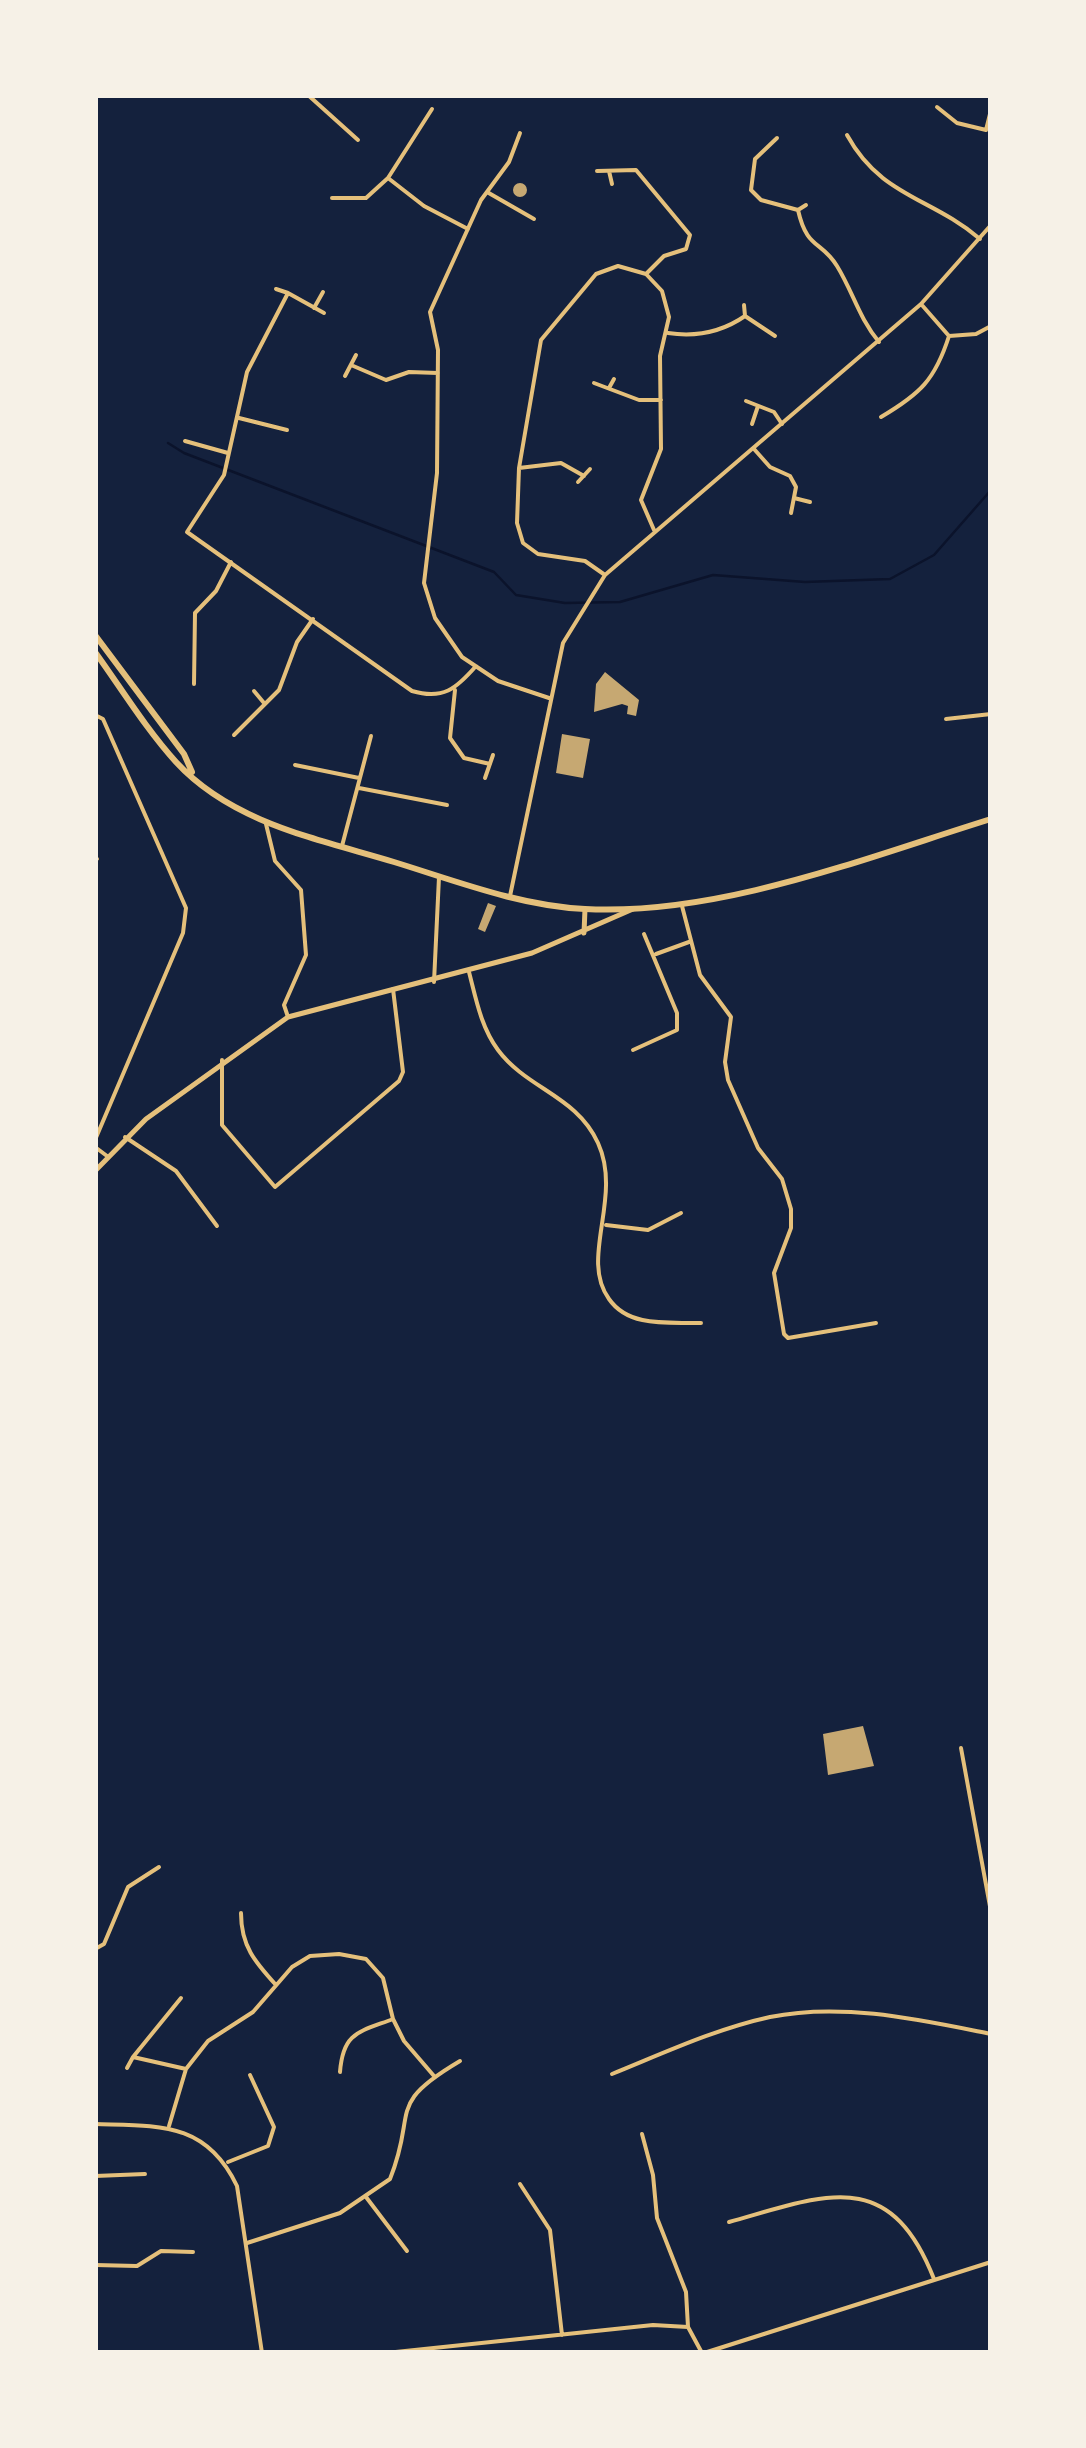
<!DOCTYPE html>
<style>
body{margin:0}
#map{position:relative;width:1086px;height:2448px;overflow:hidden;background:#14213d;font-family:Barlow,sans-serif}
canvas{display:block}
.frame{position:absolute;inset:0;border:98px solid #f6f1e7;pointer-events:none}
</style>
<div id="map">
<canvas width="1086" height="2448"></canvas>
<div class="frame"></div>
</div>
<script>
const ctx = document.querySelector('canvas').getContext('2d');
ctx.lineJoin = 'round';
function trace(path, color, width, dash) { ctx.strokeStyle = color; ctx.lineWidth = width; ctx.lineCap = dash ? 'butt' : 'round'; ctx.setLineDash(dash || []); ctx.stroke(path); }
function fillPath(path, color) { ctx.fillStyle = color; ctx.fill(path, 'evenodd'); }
const stream = new Path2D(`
 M168,443L184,453L494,572L516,595L565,603L620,602L713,575L805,582L890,579L934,555L991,490`);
const building = new Path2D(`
 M513 190a7 7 0 1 1 14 0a7 7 0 1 1-14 0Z
 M605,672L639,700L636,716L627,714L628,706L622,704L594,712L596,684Z
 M562,734L590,739L583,778L556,773Z
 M488,903L496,906L485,932L478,929Z
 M863,1726L874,1766L828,1775L823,1734Z`);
const minor = new Path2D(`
 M308,95L358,140
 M937,107L957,123L986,130L991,110
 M432,109L388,178L424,206L468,229
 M520,133L509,162L481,200L430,312L438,350L437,473L424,583L435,618L462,657L498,681L549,698
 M847,135C881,197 931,197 980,239
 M777,138L755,159L751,190L761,200L798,210C807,250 821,240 837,266C853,292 859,318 879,342
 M597,171L636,170L690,235L686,249L664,256L646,274
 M609,171L612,184
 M487,192L534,219
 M332,198H366L388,178
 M798,210L806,205
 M276,289L288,293
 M744,305L745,316
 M314,308L323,292
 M324,313L288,293L247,372L224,475L187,532L412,691C443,700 456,689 476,666
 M668,333C695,337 722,332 745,316L775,336
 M949,336L976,334L991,326
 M351,365L386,380L409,372L438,373
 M345,376L356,355
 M594,383L639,400H661
 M609,388L614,379
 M746,401L774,412L782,424
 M881,417C920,394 935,380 949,336L921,304
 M239,418L287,430
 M752,424L758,406
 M185,441L228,453
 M754,449L770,467L790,476L796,487L791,513
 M519,468L561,463L584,476
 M578,482L590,469
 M794,498L810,502
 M605,575L585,561L538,554L523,543L517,523L519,468L541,340L596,274L618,266L646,274L662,291L669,317L660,356L661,449L641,500L654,530
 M194,684L195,613L216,591L231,562
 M455,690L450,738L464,758L490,764
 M254,691L264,703
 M95,715L103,719L186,908L183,933L95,1140
 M946,719L991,714
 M234,735L279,690L297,642L313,619
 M295,765L359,778
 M485,778L493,755
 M359,788L447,805
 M266,824L275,861L301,890L306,955L284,1005L288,1017
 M342,846L371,736
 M95,860L97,859
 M510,896L563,643L605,575L921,304L991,225
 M682,906L700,975L731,1017L725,1062L728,1080L758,1148L782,1179L791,1209V1228L774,1273L784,1334L788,1338L876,1323
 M656,954L689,942
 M469,972C476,999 481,1027 498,1050C527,1089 577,1096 598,1143C623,1198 579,1258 609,1299C629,1328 669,1322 701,1323
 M434,982L439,877
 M633,1050L677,1030V1013L644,934
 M222,1060V1125L275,1187L399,1081L403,1072L393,989
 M125,1137L176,1171L217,1226
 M95,1147L107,1156
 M606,1225L648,1230L681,1213
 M961,1748L991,1912
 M241,1913C241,1946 255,1962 276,1985
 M95,1949L104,1944L128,1887L159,1867
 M181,1998L133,2057L186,2069
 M127,2068L133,2057
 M340,2072C343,2032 359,2032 393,2019
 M612,2074C664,2053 715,2029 770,2017C842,2002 921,2020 991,2034
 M95,2124C158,2126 206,2121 237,2186L262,2353
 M169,2126L186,2069L208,2041L253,2012L292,1967L310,1956L339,1954L366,1959L383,1978L393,2019L404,2041L434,2076
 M642,2134L653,2175L657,2218L686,2292L688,2327L702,2353
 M228,2162L268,2146L274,2127L250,2075
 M95,2176L145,2174
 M520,2184L550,2230L562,2335
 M366,2197L407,2251
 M729,2222C823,2196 889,2164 934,2279
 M247,2243L340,2213L390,2179C418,2110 384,2106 460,2061
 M95,2265L137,2266L161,2251L193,2252
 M386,2353L653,2325L688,2327
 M704,2353L991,2262`);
const tertiary = new Path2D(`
 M584,933L585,909
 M95,1171L146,1119L288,1017L532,953L633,909`);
const primary = new Path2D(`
 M95,635L184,754L192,772
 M95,652C121,688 146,729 176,762C232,823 318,839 394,862C456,881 520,906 585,909C719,916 865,858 991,819`);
trace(stream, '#0b132b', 2.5);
fillPath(building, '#c6a872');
trace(minor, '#e5c07b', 4);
trace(tertiary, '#e5c07b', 5);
trace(primary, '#e5c07b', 6);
</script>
